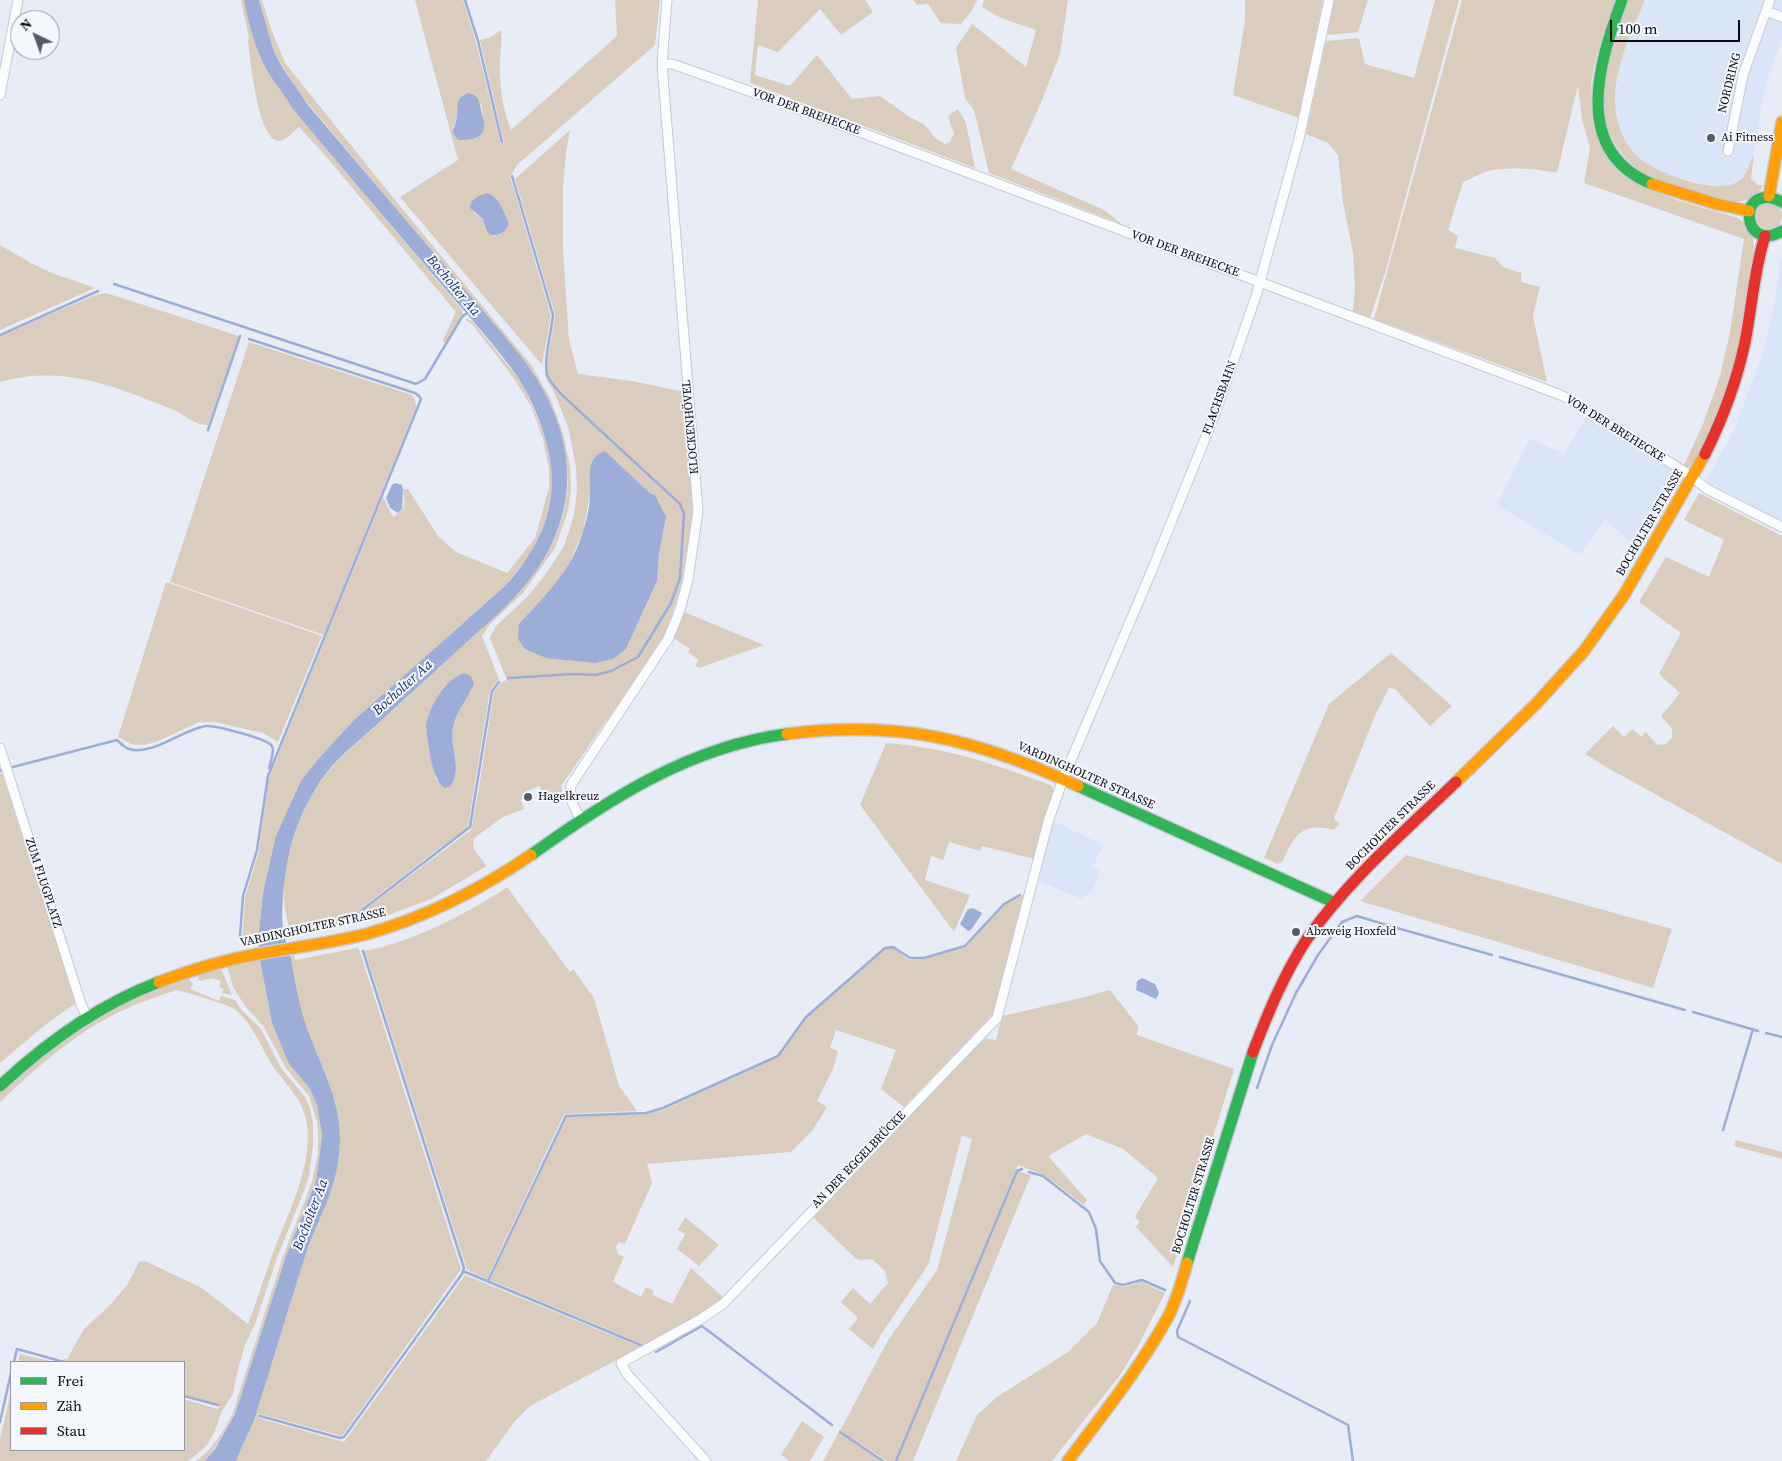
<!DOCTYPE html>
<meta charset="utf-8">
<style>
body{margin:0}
#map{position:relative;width:1782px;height:1461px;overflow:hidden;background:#e7ecf7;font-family:"Source Serif 4",serif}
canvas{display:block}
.legend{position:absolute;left:10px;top:1361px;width:175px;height:90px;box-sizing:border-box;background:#f4f7fc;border:1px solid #96999f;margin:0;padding:6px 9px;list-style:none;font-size:15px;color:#080c14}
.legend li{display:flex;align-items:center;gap:10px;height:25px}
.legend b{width:25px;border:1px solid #96999f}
.north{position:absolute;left:10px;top:10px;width:50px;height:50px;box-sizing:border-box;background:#f4f7fc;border:1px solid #96999f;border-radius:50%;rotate:318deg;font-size:14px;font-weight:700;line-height:20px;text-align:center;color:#080c14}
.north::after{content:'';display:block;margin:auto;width:18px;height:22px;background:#565a63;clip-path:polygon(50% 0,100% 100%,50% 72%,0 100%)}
.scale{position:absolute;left:1610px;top:20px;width:130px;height:22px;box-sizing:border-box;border:2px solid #080c14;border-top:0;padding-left:6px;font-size:15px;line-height:18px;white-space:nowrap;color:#080c14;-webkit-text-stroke:4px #f4f7fc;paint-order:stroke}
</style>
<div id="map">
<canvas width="1782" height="1461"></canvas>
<ul class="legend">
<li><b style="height:6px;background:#30b455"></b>Frei</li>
<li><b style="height:6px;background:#ff9f0a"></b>Zäh</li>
<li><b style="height:6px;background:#e5322d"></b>Stau</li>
</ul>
<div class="north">N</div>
<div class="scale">100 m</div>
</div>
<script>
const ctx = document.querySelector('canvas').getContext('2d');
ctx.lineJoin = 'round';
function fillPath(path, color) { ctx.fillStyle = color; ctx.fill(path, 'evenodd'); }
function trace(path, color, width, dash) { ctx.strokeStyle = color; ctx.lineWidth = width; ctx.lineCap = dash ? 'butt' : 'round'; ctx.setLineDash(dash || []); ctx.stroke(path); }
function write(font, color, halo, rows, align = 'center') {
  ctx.font = font + ' "Source Serif 4",serif'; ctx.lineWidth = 4; ctx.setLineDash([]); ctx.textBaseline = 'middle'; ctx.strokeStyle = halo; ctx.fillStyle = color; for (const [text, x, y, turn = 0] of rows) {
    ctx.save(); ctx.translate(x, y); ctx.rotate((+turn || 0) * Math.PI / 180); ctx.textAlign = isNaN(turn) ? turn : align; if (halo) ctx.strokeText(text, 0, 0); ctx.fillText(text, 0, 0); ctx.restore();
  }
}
const built = new Path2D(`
 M1645,0H1782V38L1766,83L1754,155L1742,180L1733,184L1722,186L1701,183L1671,176L1650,167L1637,156L1628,146L1620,131L1617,116L1616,95L1618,73L1624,52Z
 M1781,259H1782V521L1706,481L1734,430L1763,353L1772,314Z
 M1587,415L1676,473L1679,480L1654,527L1637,548L1605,519L1580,555L1497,505L1530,438L1564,454Z
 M1052,820L1103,845L1092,868L1100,871L1091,894H1088L1081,899L1037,880Z`);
const green = new Path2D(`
 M241,0H244L258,50L269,74L328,151L462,310L463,314L445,343L443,340L456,312L324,154L299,127C294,131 286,140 280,141C258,144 250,57 248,41L249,38Z
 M259,0H262L271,29L285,63L395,200L532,366L550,398L563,433L570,466L571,490L568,511L555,548L523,593L489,625L482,636L499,679L490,690L468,826L466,830L438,849L350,917L338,924L290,934C288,922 284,909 284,897C282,879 287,857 292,841C300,816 314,787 331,768C345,752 363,738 378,724C410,695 441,665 473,636C487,623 504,610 517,595C584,517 581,453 529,367L299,93L274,52ZM474,684C468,698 456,712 453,727C449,747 463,768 451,786L436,780L426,726Z
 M415,0H463L475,39L501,144L504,143L480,40L491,37L501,30C502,41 501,48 500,58C499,82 502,108 511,130L617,36L615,0H660L655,45L517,165L510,176L551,316L542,365L400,197L458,160ZM481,103L483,116L452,129L457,116V105ZM473,199L502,208L509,223C507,231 502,234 494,236L486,229L483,219L475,214L470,205Z
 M758,0H865L873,12L841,35L820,9L778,52L758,45L755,75L790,86L817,55L852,99L880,96L908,116L925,125L934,137L945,144L950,142L954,134L948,116L958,109L966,123L975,168L750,83Z
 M913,0H977L971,12L961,24L941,23L928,4L917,5Z
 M984,0H1068L1060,54L1040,105L1011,169L1104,210L1122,224L989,173L974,110L965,98L956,48L972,24L1026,67L1036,30L1001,18L982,7Z
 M1245,0H1323L1299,118L1233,95L1245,20Z
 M1334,0H1368L1358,32L1327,35Z
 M1435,0H1459L1385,273L1370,318L1353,312L1355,287L1353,253L1343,202L1338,155L1328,143L1306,134L1326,41L1359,38L1365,64L1414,78Z
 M1462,0H1616C1610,18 1602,36 1597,54C1584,100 1589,154 1633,181C1660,198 1707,208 1738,218C1744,223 1752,231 1753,239C1755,255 1751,277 1748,293C1742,332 1733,371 1719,408C1712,427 1702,446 1693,464L1689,467H1683L1703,424L1720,376L1730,332L1744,239L1584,183L1590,148L1582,120L1578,85L1557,173C1537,169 1505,166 1485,172C1478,175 1470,179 1463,182L1448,230L1458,236L1455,248L1495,258L1503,267L1521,273V282L1540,287L1533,316L1547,382L1374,319Z
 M1628,0H1645C1630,36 1609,77 1617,118C1620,132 1626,145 1636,155C1654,173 1716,196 1739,181C1746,177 1750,162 1754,155L1751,179L1758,185H1763C1757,199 1745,202 1731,201C1709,196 1686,191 1664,184C1629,171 1600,135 1602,96C1604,63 1617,31 1628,0Z
 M570,130L566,153L563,189V249L569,340L578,374L632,381L684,392L694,514L683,582L664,638L561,786L564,797L544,801L540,786L529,790L521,800L524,809L503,817L474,838C470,849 481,858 487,866L431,899L375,920L355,924V917L471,830L478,794L494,691L502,682L507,680L490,638L496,626L528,596L548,571L564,546L574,515L577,490L576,467L568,427L555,394L545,376L555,315L515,179ZM605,451L650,493L655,495L659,553L657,581L626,649L613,659L596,663L531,611L544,599L561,577L570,562L583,531L590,494V475Z
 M1754 216a14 14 0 1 1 28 0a14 14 0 1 1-28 0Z
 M0,245L31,263L52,273L95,288L0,330Z
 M104,293L116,296L239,336L208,425C196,426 185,415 174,410C116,387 64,364 0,382V336L93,296Z
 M467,318L474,323L523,384L545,436L551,458L553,487L552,501L547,516L538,540L530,554L505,586L354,720L320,757L263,893L258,940L242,942L245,897L259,851L268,780L383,497L393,517C407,509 405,504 403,489H408L438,536L456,552L507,573L535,538L549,488V469L543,439L531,406L513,377L472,324L466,320Z
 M249,342L412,395L415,400L416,407L324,635L170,582Z
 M1699,493L1782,536V864L1606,767L1585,754L1613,726L1624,737L1633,729L1641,737L1646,732L1657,745L1666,744L1672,738V729L1661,716L1680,693L1659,674L1681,633L1639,602L1666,557L1709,577L1724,540L1684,520Z
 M166,582L322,636L278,742L263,733L214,722H199L156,742L144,745L131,744L118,737Z
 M684,612L764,645L699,668L695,666L699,660L688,652L690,649L672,637Z
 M1391,653L1452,706L1430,726L1395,689L1389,688L1374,718L1334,818L1339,824L1334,830C1302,822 1295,834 1283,861L1278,864L1264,858L1329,704Z
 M886,743C945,747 998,765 1052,786L1054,791L1047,810L1034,859L982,846L980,851L949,842L943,860L931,856L925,880L970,895L954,932L860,805Z
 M2,773L76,1003L45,1025L0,1063V774Z
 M1406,855L1672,929L1653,988L1360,901Z
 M507,887L570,972L573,969L594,998L619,1086L637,1111L564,1114L487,1279L467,1270L365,951C410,943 469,913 507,887Z
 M1025,894L993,1014L904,1107L881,1089L896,1050L836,1030L830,1048L838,1051L833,1069L817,1101L827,1107L812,1131L791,1152L647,1164L652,1183L625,1244L619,1242L616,1247L618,1254L624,1257L613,1282L641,1297L646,1287L654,1291L653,1295L672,1304L691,1268L723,1297L702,1314L645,1345L490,1280L567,1117L646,1114L663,1110L779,1057L807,1017L885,949L893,948L909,960L925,959L966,947L1004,905Z
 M357,948L359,949L461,1269L460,1271L342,1436L260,1414L258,1418L344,1442L465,1275L641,1347L530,1406L515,1421L486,1461H236C242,1446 250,1431 255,1416C274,1363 287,1309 305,1257C321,1211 345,1174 339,1123C335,1088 318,1059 306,1027C298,1004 294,981 290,957L294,955L295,960Z
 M253,960H260L272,1023L289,1064L310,1089L317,1105L322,1135L320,1152L316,1181L286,1256L235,1414L208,1459L205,1461H196C214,1448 224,1431 233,1412L282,1259L312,1182L318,1153V1135L317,1122L309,1096L285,1067L264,1027L245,1006L233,987L227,966Z
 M221,968L232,995L222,993L224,989L219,987L221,981L212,978L201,981L198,979V974Z
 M188,977L193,984L190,989L219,1001L221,996L235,1000L240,1008L261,1029L281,1068L305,1097L310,1108L313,1123V1145L309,1176L304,1191L277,1258L255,1324L245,1345L238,1369L233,1394L221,1413L215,1431L208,1444L189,1461H0V1439L11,1391V1450H184V1399L217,1409L219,1408V1404L184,1395V1362L63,1361L64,1359H67L84,1329L109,1306L127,1285L139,1262L145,1261L202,1288L248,1324C257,1301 264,1277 273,1253C288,1213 315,1163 306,1119C302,1099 284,1082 272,1065C261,1047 254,1026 237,1011C231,1005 188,993 177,990C158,996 138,1003 119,1012C74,1034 36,1068 0,1102V1092L55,1043L130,998Z
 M1108,990L1111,991L1138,1026L1137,1035L1234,1069L1173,1267L1136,1227L1140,1222L1135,1217L1158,1178L1123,1149L1086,1134L1048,1156L1087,1200L1084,1205L1044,1175L1018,1165L895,1461H887L840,1431L887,1342L937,1270L972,1139L962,1135L928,1265L882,1333L873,1349L849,1329L858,1318L841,1302L853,1288L870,1304L888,1283L885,1271L872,1259L860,1260L855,1258L812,1216L984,1038L996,1040L1002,1016L1089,996Z
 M1736,1140L1782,1152V1159L1734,1146Z
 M1018,1171L1031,1175L913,1461H897Z
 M685,1217L719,1245L699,1266L677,1249L685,1234L678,1230Z
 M1142,1282L1165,1293L1138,1346L1120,1375L1052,1461H956L977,1415L997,1397L1068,1352L1097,1323L1113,1285L1124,1287Z
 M20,1354L54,1362H18Z
 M802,1421L824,1437L810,1461H789L781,1455Z
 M839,1432L881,1461H823Z`);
const water = new Path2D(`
 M244,0H259L274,52L284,70L308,105L501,332C510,344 521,355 529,367C583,446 581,525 516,596C502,612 485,625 469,640C441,666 412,692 384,718C367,734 348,749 332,766C317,783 305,806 297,827C286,853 279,908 284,935C286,943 289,951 291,959C295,983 299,1006 307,1028C320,1065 340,1098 340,1138C340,1187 318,1216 304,1260C287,1311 273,1363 256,1414C251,1430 242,1445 236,1461H205L215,1449L235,1414L286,1256L316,1181L320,1152L322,1135L317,1105L310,1089L289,1064L272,1023L260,960L258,940L263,893L276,836L301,781L320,757L354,720L505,586C551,535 565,485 539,420C533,405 526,389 517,376C493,342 462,309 435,277C388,221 340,166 293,109C286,97 277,86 269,74C256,52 249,25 244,0Z
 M468,93C481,96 479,103 482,114C489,135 479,140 459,140C448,132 456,126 457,115C458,104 455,99 468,93Z
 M487,193C499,197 504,212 509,223C507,232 499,236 490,235L486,229L483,219L470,208C470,199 478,196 487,193Z
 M605,451L650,493L655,495L666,517L659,553L657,581L626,649L613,659L596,663L546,658L525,649L518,639L519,624C545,596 573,569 583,531C587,519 590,505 590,493C591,475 585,458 605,451Z
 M395,483L402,485L403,490L402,509L398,513L390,508L386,498L392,485Z
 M464,673L471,676L474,684C468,698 456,712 453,727C449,747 463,768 451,786L445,788C431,780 428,741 426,726C429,707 445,679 464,673Z
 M973,908L982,913L981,915L971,930L968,931L960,924L968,909Z
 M1142,978L1155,984L1159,993L1156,999L1136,990L1137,981Z`);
const stream = new Path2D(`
 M465,0L478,41L502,142
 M114,284L416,384L425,379L462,317L468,312
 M0,335L98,291
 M208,430L240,336
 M508,678L574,674L596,675L611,671L638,657L671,603L680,578L684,514L680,504L562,395C557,389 551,383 548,377C542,366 552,329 553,315L512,176
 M9,768L117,740C120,743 125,748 129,749C153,756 183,729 206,726C215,725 268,739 272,746C275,751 270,763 269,768
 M0,771L1,770
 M353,917L470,827L492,691L499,682
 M1397,928L1492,955
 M240,936L243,896L257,850L268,776L421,399L419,396L415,393L249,339
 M1500,957L1685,1010
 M1693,1012L1758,1031
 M1766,1033L1782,1037
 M1257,1088L1272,1045L1296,993L1318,955L1342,922L1357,916L1390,926
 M1723,1130L1753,1029
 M1029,1172L1043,1176L1089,1212L1096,1229L1100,1261L1115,1283L1123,1285L1142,1280L1165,1290
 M463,1271L643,1346
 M488,1281L566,1116L646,1113L663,1108L778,1056L806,1017L885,948L893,947L910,958H924L965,946L1004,904L1020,895
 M1190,1301L1177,1331L1178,1337L1348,1425L1353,1461
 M656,1352L702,1326L832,1425
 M14,1362L17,1349L64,1362
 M184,1396L218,1405
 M260,1416L340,1438L344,1437L462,1274L464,1268L363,951
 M0,1422L11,1373
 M840,1432L883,1461
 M896,1461L1017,1171L1022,1169`);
const street = new Path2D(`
 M1766,11L1770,0
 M662,64H672L772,99L1558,394L1569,399L1685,472L1707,489L1782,527
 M0,95L18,0
 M1728,151L1743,75L1766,11L1782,17
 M0,748L81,1004L87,1017
 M581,819C574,808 569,799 571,785L668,639L680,610L688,579L698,511L662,64L667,0
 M706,1461L627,1374L621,1363L701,1319L723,1304L997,1018L1048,822L1063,779L1152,570L1215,414L1256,296L1299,139L1329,0`);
const fast = new Path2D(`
 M1622,0C1599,62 1571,151 1652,184
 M1782,202C1736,179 1741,255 1782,231
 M1078,786L1335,903
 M531,855C609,799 691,746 787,734
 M0,1086C47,1042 98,1005 159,982
 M1187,1263L1253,1052`);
const slow = new Path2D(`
 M1652,184L1717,204L1749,211
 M1769,196L1782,122
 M787,734C899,720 977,739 1078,786
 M1456,782L1536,704L1584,651L1624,595L1705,454
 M159,982C191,970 224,960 258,954C295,947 334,943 370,933C429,916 481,889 531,855
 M1068,1461C1103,1414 1140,1368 1168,1317C1177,1300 1182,1281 1187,1263`);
const jam = new Path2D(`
 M1705,454C1722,420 1737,380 1745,342C1752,307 1754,270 1765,236
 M1253,1052C1268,1013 1284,974 1307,939C1348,880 1404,832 1456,782`);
const markers = [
 [1711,138,5,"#565a63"],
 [528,797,5,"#565a63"],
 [1296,932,5,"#565a63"]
];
const streetNames = [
 ["NORDRING",1730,83,-76],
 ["VOR DER BREHECKE",806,112,20],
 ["VOR DER BREHECKE",1185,254,20],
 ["FLACHSBAHN",1220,398,-70],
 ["KLOCKENHÖVEL",691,427,-95],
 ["VOR DER BREHECKE",1615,429,32],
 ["BOCHOLTER STRASSE",1650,523,-60],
 ["VARDINGHOLTER STRASSE",1086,776,24],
 ["BOCHOLTER STRASSE",1391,826,-45],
 ["ZUM FLUGPLATZ",43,883,72],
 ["VARDINGHOLTER STRASSE",313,928,-12],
 ["AN DER EGGELBRÜCKE",859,1160,-46],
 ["BOCHOLTER STRASSE",1194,1196,-73]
];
const poiNames = [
 ["Ai Fitness",1721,138],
 ["Hagelkreuz",538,797],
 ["Abzweig Hoxfeld",1306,932]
];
const waterNames = [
 ["Bocholter Aa",453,286,50],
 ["Bocholter Aa",403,688,-42],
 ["Bocholter Aa",311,1215,-69]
];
fillPath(built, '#dbe5f8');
fillPath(green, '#dacdbd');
fillPath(water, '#9caed7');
trace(stream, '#9caed7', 2.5);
trace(street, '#c6cad4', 11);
trace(fast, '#c6cad4', 14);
trace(slow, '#c6cad4', 14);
trace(jam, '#c6cad4', 14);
trace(street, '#fbfcfe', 9);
trace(fast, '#30b455', 11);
trace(slow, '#ff9f0a', 11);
trace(jam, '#e5322d', 11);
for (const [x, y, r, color] of markers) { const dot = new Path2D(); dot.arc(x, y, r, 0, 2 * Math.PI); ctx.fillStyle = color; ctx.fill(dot); trace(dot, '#f4f7fc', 2); }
write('12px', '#080c14', '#f4f7fc', streetNames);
write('12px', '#080c14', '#f4f7fc', poiNames, 'left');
write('italic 14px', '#162d6c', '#f4f7fc', waterNames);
</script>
